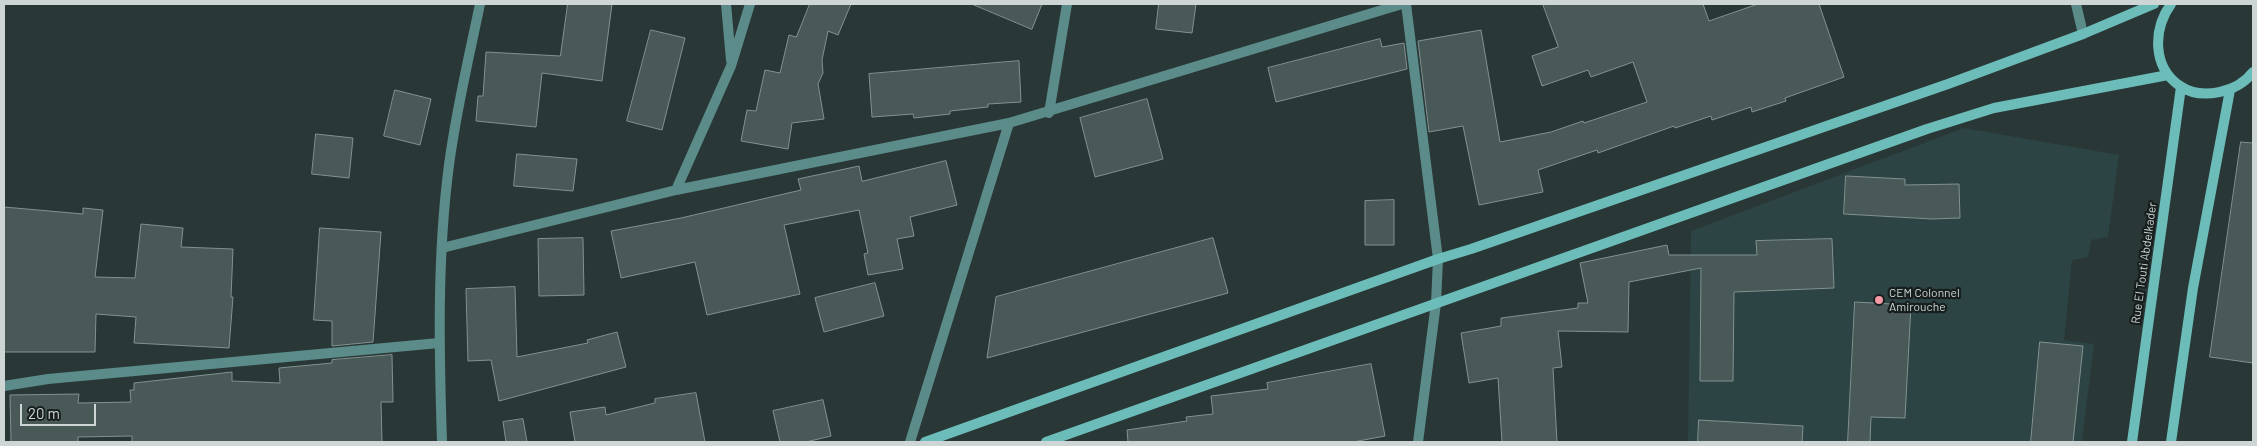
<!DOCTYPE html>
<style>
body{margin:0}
#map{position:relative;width:2257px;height:446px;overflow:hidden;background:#293837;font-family:Barlow,sans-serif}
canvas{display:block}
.frame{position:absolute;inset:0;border:5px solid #cdd6d5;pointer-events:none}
.scale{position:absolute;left:20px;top:404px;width:76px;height:22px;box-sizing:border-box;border:2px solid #cdd6d5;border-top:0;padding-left:6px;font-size:15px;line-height:18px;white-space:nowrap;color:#cdd6d5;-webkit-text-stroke:4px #171e1d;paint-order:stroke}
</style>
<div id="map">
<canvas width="2257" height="446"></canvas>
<div class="frame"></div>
<div class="scale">20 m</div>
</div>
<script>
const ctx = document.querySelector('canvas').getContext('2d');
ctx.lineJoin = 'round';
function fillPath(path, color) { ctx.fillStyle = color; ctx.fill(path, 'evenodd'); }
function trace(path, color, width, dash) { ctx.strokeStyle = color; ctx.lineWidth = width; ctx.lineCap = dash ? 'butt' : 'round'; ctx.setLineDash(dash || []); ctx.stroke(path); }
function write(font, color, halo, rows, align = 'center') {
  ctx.font = font + ' Barlow,sans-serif'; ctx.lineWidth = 4.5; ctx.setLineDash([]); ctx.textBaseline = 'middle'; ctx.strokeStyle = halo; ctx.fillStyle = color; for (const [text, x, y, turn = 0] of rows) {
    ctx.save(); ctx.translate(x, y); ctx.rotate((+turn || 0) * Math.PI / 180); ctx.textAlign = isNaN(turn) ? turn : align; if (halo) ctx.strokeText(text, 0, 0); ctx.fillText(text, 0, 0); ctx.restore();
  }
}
const built = new Path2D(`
 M1964,128L2119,155L2108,237L2091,240L2088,257L2072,260L2064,340L2094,344L2082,442H1688L1691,231Z`);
const building = new Path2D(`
 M568,4H612L602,81L542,73L536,127L476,121L478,96H483L486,52L560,56Z
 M810,4H851L838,35L828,31L822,60L823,73L818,84L824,119L792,123L788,149L741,141L747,110L756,111L765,70L780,73L789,35L796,37Z
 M972,4H1042L1032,29Z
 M1159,4H1196L1192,33L1156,29Z
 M1543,4H1703L1709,21L1758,4H1819L1844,77L1785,98L1786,101L1752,112L1751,107L1712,120L1711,116L1675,128L1674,126L1598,153L1597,150L1538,170L1543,192L1479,205L1463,126L1429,132L1418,41L1481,30L1500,142L1551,132L1583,121L1584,123L1647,102L1633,62L1591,77L1588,70L1542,86L1532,56L1558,47Z
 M651,30L685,38L662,130L627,121Z
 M1380,39L1382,47L1404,43L1407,69L1276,102L1268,68Z
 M1019,61L1021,102L988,104V107L950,111V114L914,118L913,114L872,117L869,74Z
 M395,90L431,99L420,145L384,136Z
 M1147,99L1163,159L1095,177L1080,118Z
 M316,134L353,138L349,178L312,174Z
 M2241,142L2253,143V363L2210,357Z
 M517,154L577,159L573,191L514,186Z
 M946,161L957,205L910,217L914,236L897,239L903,269L868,275L864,254L868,253L859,210L784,225L800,294L707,315L695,262L621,278L611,231L681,218L801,190L798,179L859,166L862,181Z
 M1846,176L1905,179V185L1959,184L1960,218L1932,219L1844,214Z
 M1394,200V245H1365V201Z
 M4,207L83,214V208L103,210L95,277L135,278L141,224L183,228L181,247L233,249L231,297H233L229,348L134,343L136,317L96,314L95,352H4Z
 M320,228L381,232L373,342L332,346V321L314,320Z
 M583,238L584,295L539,296L538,239Z
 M1213,238L1228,293L987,358L996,297Z
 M1832,239L1834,288L1734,292L1733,381H1700L1701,268L1629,282L1628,332L1558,331L1562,367L1553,368L1557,442H1502L1498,378L1469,383L1461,333L1501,326V318L1578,308V303H1588L1580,263L1667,245L1669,255H1757L1756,241Z
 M875,283L884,316L824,332L815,298Z
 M515,287L517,357L588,343L587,340L617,332L626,367L499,401L491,360L468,361L466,289Z
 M1855,302L1911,305L1905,418L1871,417L1870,442H1848Z
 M2040,342L2083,346L2073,442H2031Z
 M392,355L393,402H381L382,442H132V436L78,437V442H11L10,395L79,394L78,403L131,402L130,390H134V383L232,372V381L280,383L279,368L332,363V360Z
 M1371,364L1385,436L1353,442H1128L1127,430L1187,421L1186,417L1213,414L1211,396L1268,389L1267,383Z
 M696,393L705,442H575L570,412L605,407L606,415L655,403V399Z
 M823,400L831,436L806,442H780L773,411Z
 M523,419L527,442H506L503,422Z
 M1699,420L1803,426L1802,442H1698Z`);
const street = new Path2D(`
 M726,4L731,60
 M1406,4L1438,259L1436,303L1418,442
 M2076,4L2083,34
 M1049,113L1067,4
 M676,190L731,66L750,4
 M442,248L676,190L1009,123L1402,4
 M4,386L48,379L439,343
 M442,442C439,350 437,256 449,165C456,111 469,57 480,4
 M910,442L1009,123`);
const secondary = new Path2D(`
 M2171,4C2153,29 2152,67 2180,86C2202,101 2238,92 2253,72
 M925,442L1438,259L1471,249L1948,84L2083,34L2154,4
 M1046,442L1927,129L1994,108L2168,75
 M2132,442L2181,87
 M2171,442L2193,288L2230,90`);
const markers = [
 [1879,300,5,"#f49aa6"]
];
const streetNames = [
 ["Rue El Touti Abdelkader",2144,263,-82]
];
const poiNames = [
 ["CEM Colonnel",1889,293],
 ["Amirouche",1889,307]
];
fillPath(built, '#2c4443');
fillPath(building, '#495958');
trace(building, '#819291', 1);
trace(street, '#5b8c89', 10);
trace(secondary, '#6cbdb9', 10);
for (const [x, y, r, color] of markers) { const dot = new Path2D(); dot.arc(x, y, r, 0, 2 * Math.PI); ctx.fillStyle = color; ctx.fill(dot); trace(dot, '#171e1d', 2); }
write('12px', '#cdd6d5', '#171e1d', streetNames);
write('12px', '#cdd6d5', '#171e1d', poiNames, 'left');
</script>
